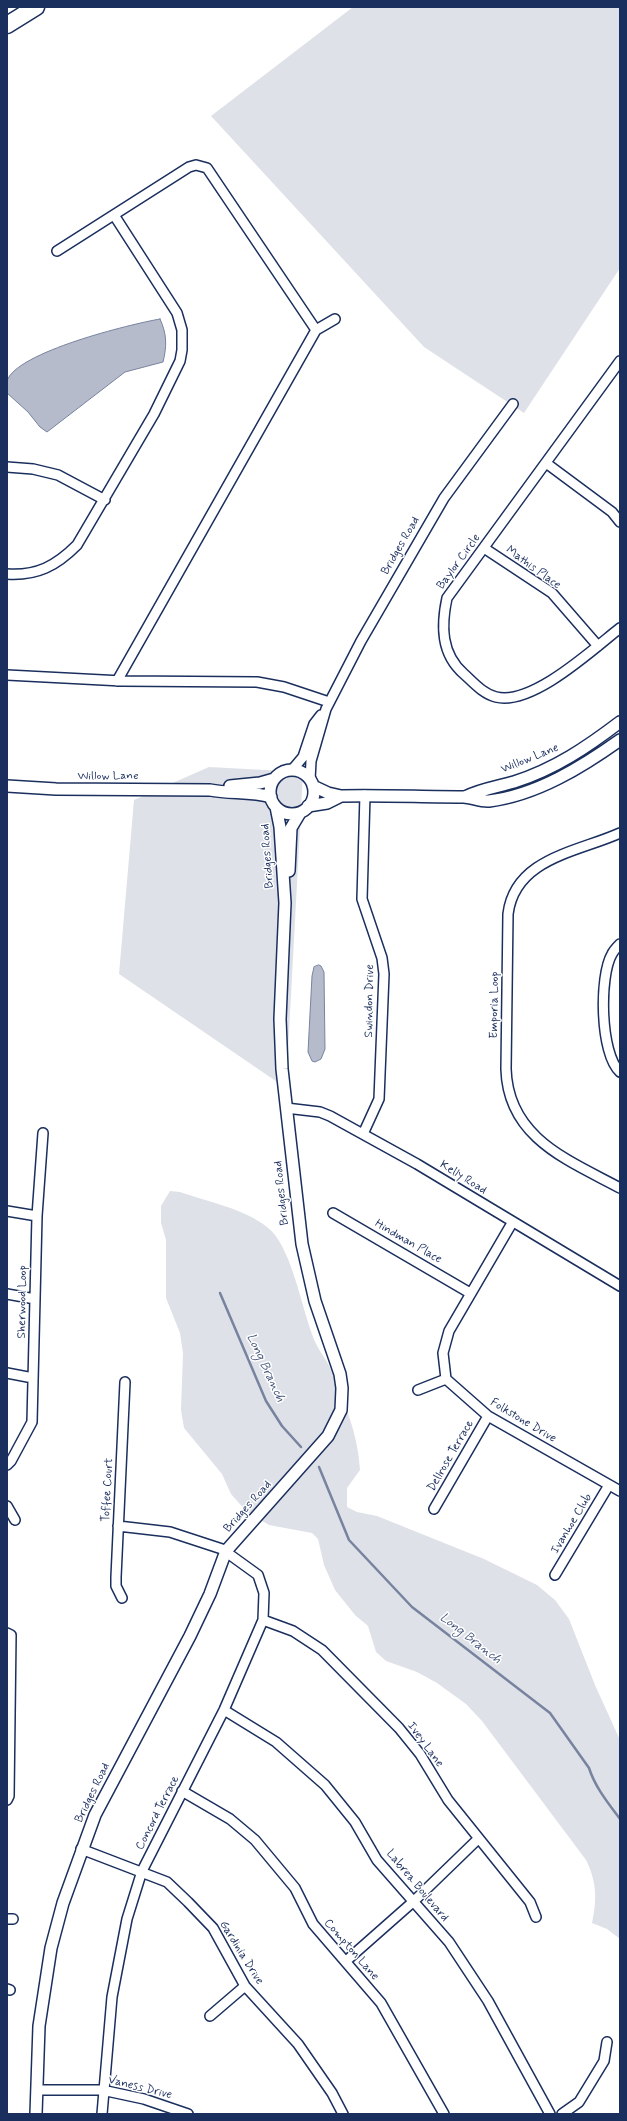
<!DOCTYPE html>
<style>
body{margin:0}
#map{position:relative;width:627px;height:2121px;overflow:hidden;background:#fff;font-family:Mynerve,sans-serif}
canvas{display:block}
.frame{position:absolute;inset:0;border:8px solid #1b2f5e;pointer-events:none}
</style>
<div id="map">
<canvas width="627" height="2121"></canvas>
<div class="frame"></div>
</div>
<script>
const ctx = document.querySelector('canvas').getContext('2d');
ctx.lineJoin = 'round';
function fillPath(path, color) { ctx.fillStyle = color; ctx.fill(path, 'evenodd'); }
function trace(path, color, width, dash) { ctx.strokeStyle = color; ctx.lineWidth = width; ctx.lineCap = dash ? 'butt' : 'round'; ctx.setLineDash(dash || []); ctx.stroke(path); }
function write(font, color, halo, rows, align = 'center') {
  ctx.font = font + ' Mynerve,sans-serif'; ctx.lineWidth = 3; ctx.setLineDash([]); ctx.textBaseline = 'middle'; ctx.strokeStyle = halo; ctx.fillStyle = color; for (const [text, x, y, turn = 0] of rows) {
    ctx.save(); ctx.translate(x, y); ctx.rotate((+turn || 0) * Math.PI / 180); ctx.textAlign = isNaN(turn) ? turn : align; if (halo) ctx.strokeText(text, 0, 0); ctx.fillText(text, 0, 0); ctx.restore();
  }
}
const green = new Path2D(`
 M353,7H620V268L524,413L424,347L211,116Z
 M209,767L303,772L286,1088L119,974L134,800Z
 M170,1191L180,1192C208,1202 243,1208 267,1227C291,1245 301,1305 312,1334C316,1348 327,1359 332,1372C345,1404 358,1434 360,1470L347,1488V1507L357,1512L377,1516L484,1559L537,1585L555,1600L569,1619L595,1685L620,1740V1939L607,1929L592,1923C597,1900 597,1882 586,1860L482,1721L466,1704L437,1683L417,1672L386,1661L376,1652L368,1626L355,1615L335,1590L324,1565L318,1539L312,1533L269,1525L246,1511L231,1494L222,1474L184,1428L181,1410L183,1353L180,1333L166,1298V1240L161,1223V1206Z`);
const water = new Path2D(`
 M160,319C167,334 167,346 163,362L125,372L47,432L40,427L28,412L7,393C7,390 6,384 7,381C16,352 131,324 160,319Z
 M319,965L321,966L324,972L325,1049L321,1059L315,1062L312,1061L308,1052L312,976L314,967Z`);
const stream = new Path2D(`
 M220,1293L266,1401L282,1426L301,1447
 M319,1467L349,1540L412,1607L550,1713L589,1768C595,1787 608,1803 620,1819`);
const minor = new Path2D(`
 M57,251L189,167L196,165L207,168L316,330
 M620,361L447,598C441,626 441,654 464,674C473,682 483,694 496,697C532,706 592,650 620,628
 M546,463L612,512L620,522
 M7,467L33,469L58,475L105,500
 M484,548L552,593L598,646
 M7,574C37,576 56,566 77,545L154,414L180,361L182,350V330L177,313L114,215
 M7,675L122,681L257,682L284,687L329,702
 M117,681L316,330L335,319
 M292,770L303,757L314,724L321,715
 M310,780L311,761L326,709L361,641L444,498L513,404
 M620,833C578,852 515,858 508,914L506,1069C508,1138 568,1160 620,1188
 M620,944C617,947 614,950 612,954C599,976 600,1054 620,1072
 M286,1108L320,1112L330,1116L417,1164L620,1286
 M363,1134L379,1099L384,974L382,958L362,899L365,795
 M7,1211L37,1216
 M333,1213L470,1293
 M512,1223L449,1331L443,1353L446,1379L488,1416L620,1491
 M7,1294L35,1299
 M7,1373L33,1378
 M418,1390L446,1379
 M7,1465L11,1461L32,1422L37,1216L43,1133
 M7,1506L15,1520
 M434,1509L488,1416
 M555,1575L609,1485
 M122,1598L116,1586V1577L125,1382
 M263,1620L293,1631L322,1650L399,1728L420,1754L448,1800L530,1902L536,1917
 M7,1633L11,1635L9,1796L7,1800
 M224,1710L276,1742L325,1785L355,1822L377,1860L449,1942L488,2001L550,2114
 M182,1791L230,1819L255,1840L295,1888L313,1924L381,2003L444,2114
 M81,1849L167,1882L188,1902L213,1928L245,1986L298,2044L332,2093L343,2114
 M7,1919H13
 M346,1961L414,1901L478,1839
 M7,1989L10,1990
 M210,2016L245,1986
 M37,2090H102L144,2099L188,2114
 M102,2114L112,1997L127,1919L142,1871L224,1710L263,1620L264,1593L258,1575L222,1549L170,1532L118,1526
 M562,2114L579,2102L604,2061L607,2042`);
const tertiary = new Path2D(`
 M270 792a22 22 0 1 1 44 0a22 22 0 1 1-44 0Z
 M7,786L56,789L210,790C230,794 251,791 271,797
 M230,786L260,783L274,779
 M313,786L328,793L341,796C382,795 422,797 463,797C471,797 481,802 489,801C537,795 582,767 620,740
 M465,797C481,789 497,787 514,782C555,769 587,747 620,722
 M308,806L327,803L341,796
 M289,871L291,828L300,813
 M36,2114L39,2026L51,1948L63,1903L95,1815L190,1636L210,1594L226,1551L328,1436L341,1410L342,1388L340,1374L315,1301L302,1244L282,1069L280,1019L285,903L280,827L276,807`);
const motorway = new Path2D(`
 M7,25L36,7`);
const streetNames = [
 ["Bridges Road",401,546,-60],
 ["Baylor Circle",459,562,-54],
 ["Mathis Place",533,568,36],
 ["Willow Lane",530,759,-22],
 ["Willow Lane",108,776],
 ["Bridges Road",268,856,-94],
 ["Swindon Drive",370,1001,-89],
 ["Emporia Loop",495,1005,-89],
 ["Kelly Road",463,1178,32],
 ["Bridges Road",282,1193,-96],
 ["Hindman Place",408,1242,30],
 ["Sherwood Loop",23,1302,-89],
 ["Folkstone Drive",523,1421,31],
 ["Dellrose Terrace",451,1456,-60],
 ["Toffee Court",108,1490,-87],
 ["Bridges Road",248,1507,-48],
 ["Ivanhoe Club",572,1524,-59],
 ["Ivey Lane",425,1745,54],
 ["Bridges Road",93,1793,-64],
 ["Concord Terrace",158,1813,-63],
 ["Labrea Boulevard",417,1886,50],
 ["Compton Lane",351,1950,49],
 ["Gardinia Drive",241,1953,58],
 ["Vaness Drive",140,2088,14]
];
const waterNames = [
 ["Long Branch",265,1368,65],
 ["Long Branch",470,1639,38]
];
fillPath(green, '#dee1e7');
fillPath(water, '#b5bbca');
trace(water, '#77839f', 1);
trace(stream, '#77839f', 2.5);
trace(minor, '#1b2f5e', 12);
trace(tertiary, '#1b2f5e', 14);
trace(motorway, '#1b2f5e', 19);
trace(minor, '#fff', 9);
trace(tertiary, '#fff', 11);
trace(motorway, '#fff', 16);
write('12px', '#1b2f5e', '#fff', streetNames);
write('italic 13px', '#49597e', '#fff', waterNames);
</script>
